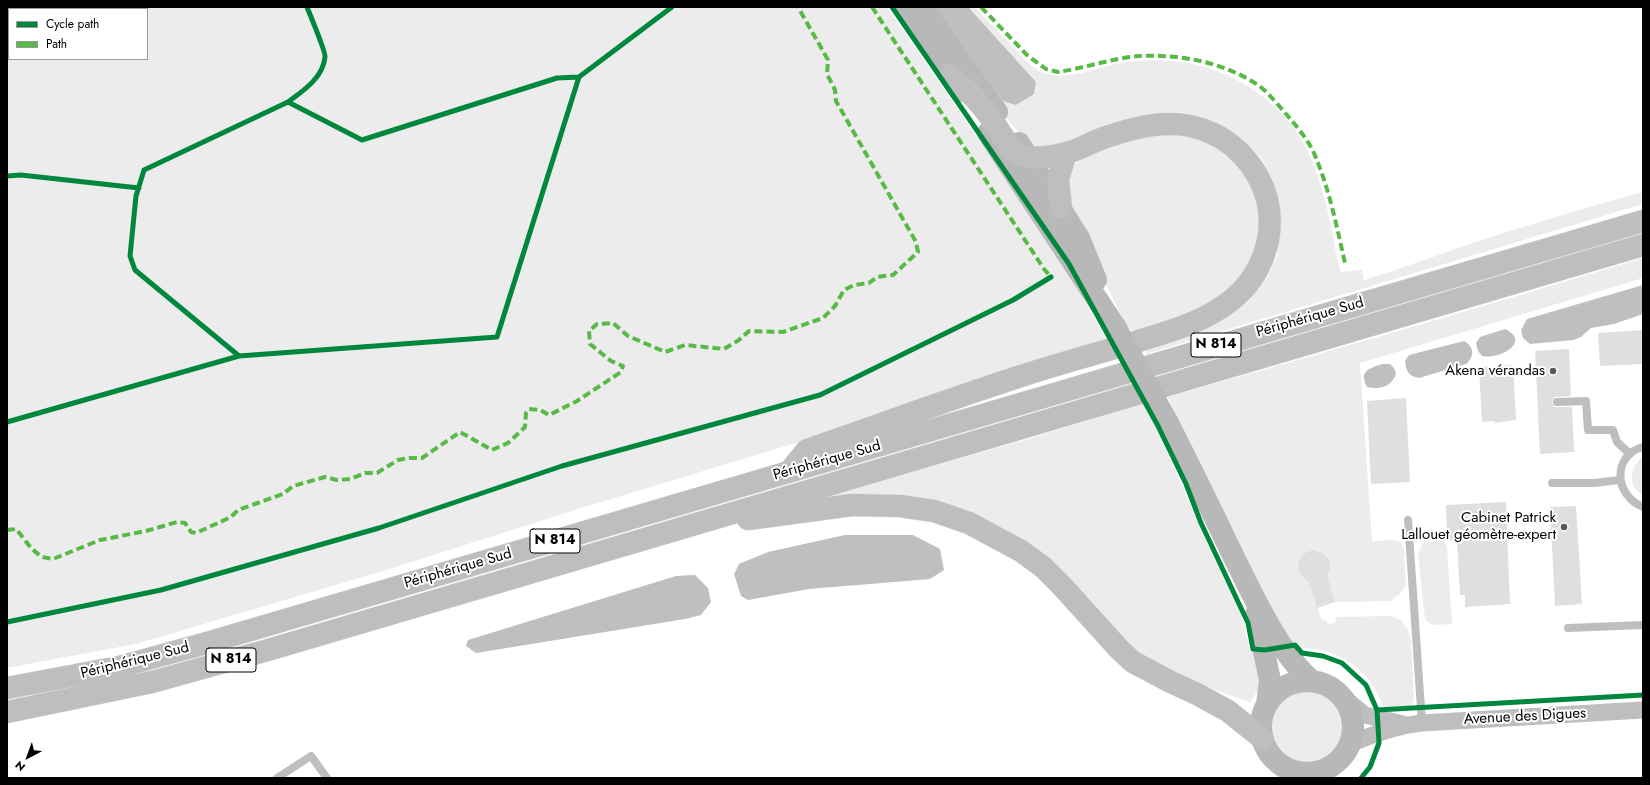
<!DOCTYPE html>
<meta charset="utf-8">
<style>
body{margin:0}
#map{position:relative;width:1650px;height:785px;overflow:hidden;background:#fff;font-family:Jost,sans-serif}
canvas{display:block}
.frame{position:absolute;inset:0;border:8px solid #000;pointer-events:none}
.legend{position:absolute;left:8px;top:8px;width:140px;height:52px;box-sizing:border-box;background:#fff;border:1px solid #999;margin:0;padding:5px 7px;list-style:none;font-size:12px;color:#000}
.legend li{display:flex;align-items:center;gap:8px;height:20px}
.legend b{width:20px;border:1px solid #999}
.north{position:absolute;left:8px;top:737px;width:40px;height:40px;-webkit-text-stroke:3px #fff;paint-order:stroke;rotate:221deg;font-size:11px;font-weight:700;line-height:16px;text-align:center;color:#000}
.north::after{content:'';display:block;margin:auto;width:14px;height:18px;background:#000;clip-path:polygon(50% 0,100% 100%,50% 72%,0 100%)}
</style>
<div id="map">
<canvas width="1650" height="785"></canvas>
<div class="frame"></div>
<ul class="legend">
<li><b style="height:5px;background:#00873e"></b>Cycle path</li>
<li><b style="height:5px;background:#58b947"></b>Path</li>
</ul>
<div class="north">N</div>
</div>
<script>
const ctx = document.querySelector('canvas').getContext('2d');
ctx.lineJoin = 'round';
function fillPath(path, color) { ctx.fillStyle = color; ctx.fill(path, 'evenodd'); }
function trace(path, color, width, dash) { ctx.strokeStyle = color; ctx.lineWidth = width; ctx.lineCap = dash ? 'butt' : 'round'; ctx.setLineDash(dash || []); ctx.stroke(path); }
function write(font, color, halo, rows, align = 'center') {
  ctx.font = font + ' Jost,sans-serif'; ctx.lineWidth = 4; ctx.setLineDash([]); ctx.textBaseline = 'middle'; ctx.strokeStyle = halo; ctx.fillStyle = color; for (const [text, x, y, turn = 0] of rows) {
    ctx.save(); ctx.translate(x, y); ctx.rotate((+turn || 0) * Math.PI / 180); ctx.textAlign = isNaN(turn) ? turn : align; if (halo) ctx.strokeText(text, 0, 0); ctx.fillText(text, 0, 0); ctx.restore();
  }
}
const green = new Path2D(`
 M7,7H887L1014,190L1072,278L1107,340L819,436L578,509L383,571L136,644L7,668ZM9,9H147V59H9Z
 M927,7H975C987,20 1000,33 1012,46C1021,55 1030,67 1041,72C1065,82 1092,69 1115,64C1174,53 1231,66 1275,107C1282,114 1292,123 1297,132C1316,162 1325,196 1332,231C1335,245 1336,258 1341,272L1362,270L1364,280C1407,267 1448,251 1491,237C1541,221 1592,206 1643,192V204L1146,354L1145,351L1200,332L1225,319L1248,302L1267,278L1277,257L1281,218L1275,186L1262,159L1241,137L1213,121L1180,112L1146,115L1107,124L1051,148H1040L1027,142L1009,121Z
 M1186,133L1215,144L1243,166L1259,197L1262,223L1256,250L1241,279L1214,304L1137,335L1125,324L1072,213L1067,192L1069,176L1078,159L1126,137Z
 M1643,258V278L1360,363L1372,541L1392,540L1401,542L1404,550L1406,585L1400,594L1390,601L1335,602L1331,589L1313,595L1322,621L1326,620L1328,624L1336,622L1335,617L1391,616L1401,620L1407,628L1411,639L1414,697L1412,706L1383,707C1371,671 1340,648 1302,648L1297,642H1287L1222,516L1168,397C1327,352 1485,306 1643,258Z
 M1143,404L1156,427L1210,550L1236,603L1245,627L1249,649L1254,654H1260L1259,689L1250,702L1189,681L1135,654L972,515L814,500L1025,440Z
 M1643,457V495C1627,486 1629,467 1643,457Z
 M1443,541L1447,546L1452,624L1432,625L1425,619L1418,553L1423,543Z
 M1269 728a38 38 0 1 1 76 0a38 38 0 1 1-76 0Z`);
const water = new Path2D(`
 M935,7H968L1036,82L1034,94L1016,105L1003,101Z
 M1643,285V314L1614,324L1591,328L1581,337L1573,340L1530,344L1523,338L1521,330L1527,319Z
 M1505,329C1532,342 1499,360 1482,356L1478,351L1476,343L1480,337Z
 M1464,341C1474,346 1475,357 1466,364L1419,378C1408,376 1406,371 1405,361L1409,355Z
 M1382,364H1390L1394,368L1396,374C1391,387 1380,390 1367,387C1359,371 1368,369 1382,364Z
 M845,535H913L940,549L944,570L930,579L809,589L748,600L741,596L734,574L739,564L768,552Z
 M695,575L708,588L711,602L701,615L685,619L476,653L466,646L468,640L676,576Z`);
const building = new Path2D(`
 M1643,330V364L1600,366L1598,333Z
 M1569,349L1571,396L1554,397L1552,403L1554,407H1572L1574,452L1540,454L1535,351Z
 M1513,365L1516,420L1495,423L1494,421L1482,422L1479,367Z
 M1406,398L1410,482L1371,484L1367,401Z
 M1506,502L1510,604L1465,607V595H1460L1457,540H1447L1446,505Z
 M1576,506L1582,604L1555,606L1550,507Z
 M1313,550L1324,554L1329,560L1330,569L1327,576L1335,602L1317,608L1309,582L1300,574L1298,567L1299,561L1303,554Z`);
const service = new Path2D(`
 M1557,402L1586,401L1588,430H1613L1617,442L1630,454
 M1643,447C1612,455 1614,496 1643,507
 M1552,483H1594L1620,480
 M1408,520L1422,723
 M1568,628L1643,625
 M277,778L311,756L327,778`);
const minor = new Path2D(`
 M1339,694L1365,715L1403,724
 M1350,744C1373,734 1396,726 1422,723L1643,710`);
const secondary = new Path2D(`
 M904,7L960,91
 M922,7L997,112
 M988,133L1116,328
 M1019,143L1079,238L1096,280
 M1168,423C1188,463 1208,503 1227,543C1248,585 1277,652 1312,681
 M1256,614L1270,680L1267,704
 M1261 727a46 46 0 1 1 92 0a46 46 0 1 1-92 0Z`);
const trunk = new Path2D(`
 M1061,208L1058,179L1066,153
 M790,471L807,450C879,425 950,399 1021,376C1058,364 1095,354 1132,343C1167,332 1204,323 1233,299C1262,275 1276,236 1267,199C1258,166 1233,139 1201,129C1170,118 1136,127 1106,137C1093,141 1080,150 1066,153C1053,157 1027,161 1015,152C1011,150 1008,145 1006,141C997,128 989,113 978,102C970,92 959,84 950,75
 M748,519L852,505L900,506L934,511L969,523L1021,551L1043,567L1062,586L1119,649L1133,662L1171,682L1197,694L1228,711L1263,739
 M7,688L119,667L210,642L1643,221
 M7,712L152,682L268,650L1643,245`);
const secondaryBridge = new Path2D(`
 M1116,328L1168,423`);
const quiet = new Path2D(`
 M872,7L1044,269L1051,277L1047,279
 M981,7L1027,55L1046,69L1058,72C1084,68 1114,58 1139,56C1180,54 1223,62 1258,85C1269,93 1278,105 1287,115C1298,128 1310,142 1316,158C1330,192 1337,228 1345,263
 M7,530L16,529L32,549L42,557L53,559L100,540L146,531L177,522L185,523L191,532L196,533L231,517L238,510L283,494L293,486L325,477L337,480L350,479L365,473H377L398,460L409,458H422L460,432L492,450L508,443L525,427L526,413L529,409L540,410L549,415L577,401L621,372L623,366L611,361L590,344L589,331L597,324L613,323L628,336L665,352L685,345L724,349L739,340L749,331L783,332L823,318L835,306L844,290L854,285L869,283L877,277L893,275L918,252L916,242L836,101L835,90L827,74L828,60L798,7`);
const cycleway = new Path2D(`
 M892,7L1069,264L1158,426L1186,484L1201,523L1248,623L1253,649L1265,650L1295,645L1302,653L1323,656L1342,663L1366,685L1377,710L1379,743L1370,767L1361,778
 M288,102C303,91 323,78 325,57C326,52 310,15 307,7
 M7,176L21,175L139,188
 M239,356L135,270L130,256L136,196L144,170L288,102L362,140L557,78L579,77
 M7,422L239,356L497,337L579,77L672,7
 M7,622L161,590L379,528L562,466L820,395L1013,300L1051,277
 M1377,710L1643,695`);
const markers = [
 [1553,371,4,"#595959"],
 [1564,527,4,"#595959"]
];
const shields = [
 [1216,345,50],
 [555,541,50],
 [231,660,50]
];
const shieldNames = [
 ["N 814",1216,345],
 ["N 814",555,541],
 ["N 814",231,660]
];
const streetNames = [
 ["Périphérique Sud",1310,318,-16],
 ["Périphérique Sud",827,461,-16],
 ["Périphérique Sud",458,569,-16],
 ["Périphérique Sud",135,661,-14],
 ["Avenue des Digues",1525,717,-3]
];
const poiNames = [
 ["Akena vérandas",1545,371],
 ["Cabinet Patrick",1556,518],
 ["Lallouet géomètre-expert",1556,535]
];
fillPath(green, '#ececec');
fillPath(water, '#bfbfbf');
fillPath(building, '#dfdfdf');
trace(trunk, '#dbdbdb', 23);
trace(service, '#bebebe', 8);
trace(minor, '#bebebe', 17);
trace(secondary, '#b8b8b8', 22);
trace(trunk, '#bebebe', 22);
trace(secondaryBridge, '#b8b8b8', 22);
trace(quiet, '#58b947', 4, [8, 4]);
trace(cycleway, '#00873e', 5);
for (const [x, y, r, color] of markers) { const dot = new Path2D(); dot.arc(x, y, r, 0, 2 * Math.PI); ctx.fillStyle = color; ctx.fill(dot); trace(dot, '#fff', 1.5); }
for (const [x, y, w] of shields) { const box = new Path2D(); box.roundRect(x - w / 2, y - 12, w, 24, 3); ctx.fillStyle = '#fff'; ctx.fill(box); trace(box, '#000', 1); }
write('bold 14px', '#000', null, shieldNames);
write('15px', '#000', '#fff', streetNames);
write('15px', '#000', '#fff', poiNames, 'right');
</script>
